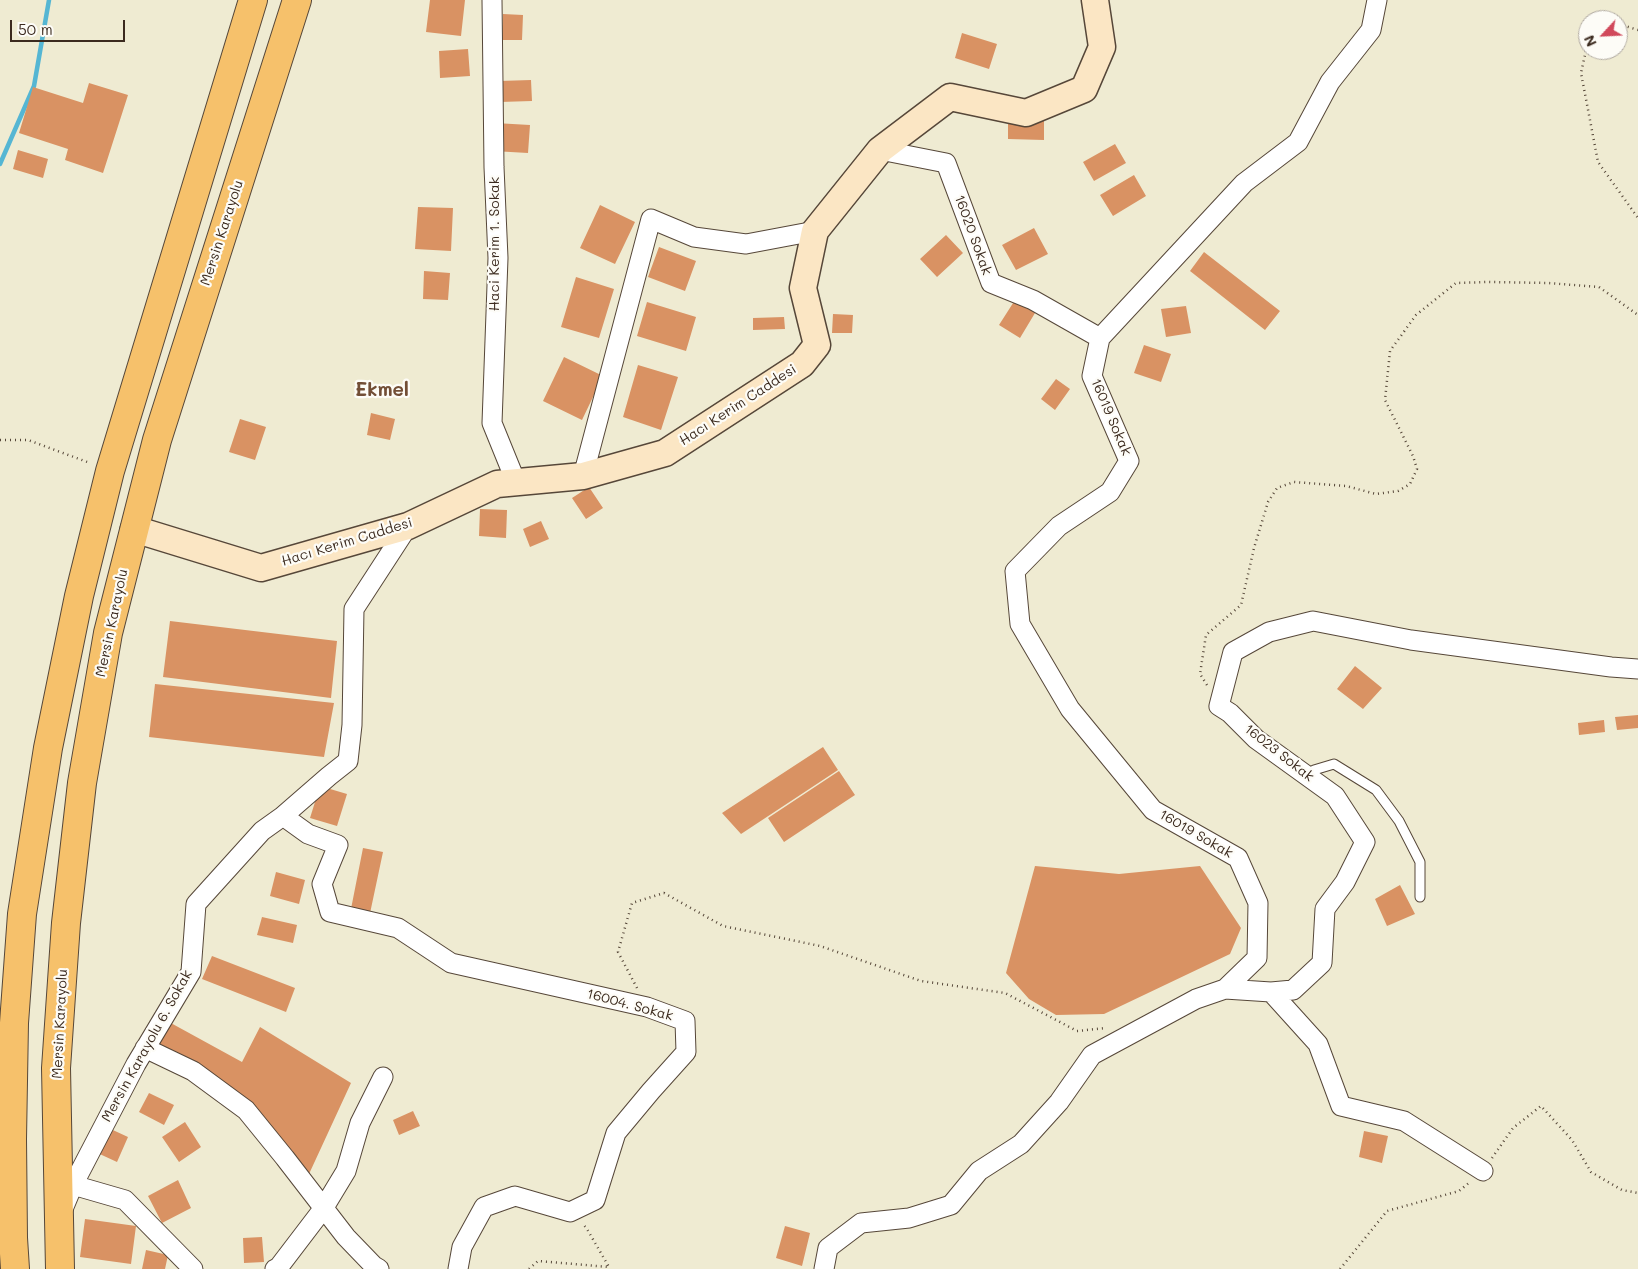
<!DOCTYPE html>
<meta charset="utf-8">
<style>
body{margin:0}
#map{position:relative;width:1638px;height:1269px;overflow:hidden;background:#efebd2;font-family:Mali,sans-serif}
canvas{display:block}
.north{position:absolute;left:1578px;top:10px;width:50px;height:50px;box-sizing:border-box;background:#fdfcf7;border:1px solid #afa8a0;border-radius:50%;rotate:245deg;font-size:14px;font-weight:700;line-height:20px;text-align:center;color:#3b2a1e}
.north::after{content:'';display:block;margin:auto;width:18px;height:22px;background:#d1495b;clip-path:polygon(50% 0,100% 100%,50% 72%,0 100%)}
.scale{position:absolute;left:10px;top:20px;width:115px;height:22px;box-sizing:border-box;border:2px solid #3b2a1e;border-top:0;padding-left:6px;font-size:15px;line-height:18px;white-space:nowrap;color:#3b2a1e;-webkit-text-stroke:4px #fdfcf7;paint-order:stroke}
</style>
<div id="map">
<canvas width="1638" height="1269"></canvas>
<div class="north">N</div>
<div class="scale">50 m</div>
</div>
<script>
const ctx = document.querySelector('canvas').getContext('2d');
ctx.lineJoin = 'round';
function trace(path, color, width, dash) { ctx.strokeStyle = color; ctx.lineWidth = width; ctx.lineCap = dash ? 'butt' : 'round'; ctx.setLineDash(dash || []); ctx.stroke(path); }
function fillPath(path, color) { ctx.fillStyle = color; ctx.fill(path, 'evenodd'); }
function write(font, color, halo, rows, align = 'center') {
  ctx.font = font + ' Mali,sans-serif'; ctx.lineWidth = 4.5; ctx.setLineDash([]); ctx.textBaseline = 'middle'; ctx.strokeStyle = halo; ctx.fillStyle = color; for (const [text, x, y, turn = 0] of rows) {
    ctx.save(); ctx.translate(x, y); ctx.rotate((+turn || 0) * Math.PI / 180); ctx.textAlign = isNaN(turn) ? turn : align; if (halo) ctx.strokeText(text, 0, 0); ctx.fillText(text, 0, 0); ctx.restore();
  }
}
const stream = new Path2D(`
 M0,164L34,86L49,0`);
const building = new Path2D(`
 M430,0H465L461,36L426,32Z
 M503,14L523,15L522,40H502Z
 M962,33L997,44L989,69L955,58Z
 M468,49L470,76L440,78L439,51Z
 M531,80L532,101L500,102L499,81Z
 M89,83L128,95L103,173L65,160L68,149L19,133L33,87L83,103Z
 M1008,117H1044V140L1008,139Z
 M495,123L530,125L528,153L493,151Z
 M1115,144L1126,163L1094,181L1083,162Z
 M18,150L48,159L43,178L13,169Z
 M1134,175L1146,196L1113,216L1100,195Z
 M600,205L635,222L615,264L580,248Z
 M418,207L453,208L451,251L415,249Z
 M1034,228L1048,254L1016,270L1002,245Z
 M946,235L963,253L937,277L920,259Z
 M659,247L696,261L685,291L648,277Z
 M1204,252L1280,311L1265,330L1190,271Z
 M424,271L450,273L448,300L423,299Z
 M576,277L614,289L599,338L561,327Z
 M1015,300L1035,313L1020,338L999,325Z
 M647,302L696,317L686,351L637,336Z
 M1186,306L1191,333L1166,337L1161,309Z
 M833,314L853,315L852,333H832Z
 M784,317L785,329L753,330V318Z
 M1144,345L1171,354L1161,382L1134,373Z
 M564,357L603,376L582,420L543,401Z
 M638,365L678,377L661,430L623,417Z
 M1056,379L1070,389L1055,410L1041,399Z
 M371,413L395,419L390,440L367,435Z
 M240,419L266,427L255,460L229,452Z
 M589,487L603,508L586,519L572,498Z
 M480,509L507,510L506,538L479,536Z
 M541,521L549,539L530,547L523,529Z
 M170,621L337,641L331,698L163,677Z
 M1355,666L1382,688L1363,709L1337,689Z
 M155,684L334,703L324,757L149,737Z
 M1638,715V728L1617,730L1615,717Z
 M1604,720L1605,732L1579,735L1578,723Z
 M823,747L838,770L741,834L722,813Z
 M839,771L855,795L784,842L768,818Z
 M320,786L347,794L337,826L310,818Z
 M363,848L383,852L369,918L350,914Z
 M1035,866L1119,874L1200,866L1241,928L1230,954L1104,1014L1056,1015L1029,999L1006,973Z
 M276,872L305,880L299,904L270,896Z
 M1400,885L1415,914L1387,926L1375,899Z
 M262,917L297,925L293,943L257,935Z
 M212,956L295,988L286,1012L202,979Z
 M169,1022L242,1062L260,1027L351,1083L309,1174L230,1089L155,1046Z
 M149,1093L174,1105L164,1125L139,1112Z
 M413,1111L420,1126L399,1135L393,1120Z
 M185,1122L201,1147L179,1162L162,1137Z
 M102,1125L128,1137L117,1162L91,1150Z
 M1364,1131L1388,1136L1382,1163L1359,1157Z
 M178,1180L191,1208L162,1223L148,1196Z
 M85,1219L136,1226L131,1264L80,1257Z
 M785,1226L810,1233L802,1266L776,1258Z
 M262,1237L264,1262L244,1263L243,1238Z
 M146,1250L168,1255L165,1269H142Z`);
const path = new Path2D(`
 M1618,25H1622L1638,30
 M1588,41L1581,73L1598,162L1638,218
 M0,440H28L90,463
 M1207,685L1200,674L1206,635L1241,605L1254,548L1268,502L1277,488L1294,482L1346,486L1376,494L1398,491L1410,484L1417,469L1413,456L1385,400L1390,351L1416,315L1456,283L1488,282L1548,283L1599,287L1638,315
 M637,988L618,952L632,903L664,893L723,926L820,946L921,981L1005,993L1077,1031L1106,1028
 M1492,1158L1513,1128L1541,1106L1572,1140L1591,1172L1622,1190L1638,1193
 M529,1269L538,1261L609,1267L587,1229L583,1224
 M1340,1269L1387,1211L1459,1191L1470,1182`);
const lane = new Path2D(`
 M1310,778L1314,770L1334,764L1376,790L1399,821L1420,862V897`);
const street = new Path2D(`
 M492,0L494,167L498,258L492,423L516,482
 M880,150L946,163L991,283L1033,300L1100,338
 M583,476L651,219L694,237L746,244L815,231
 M283,816L308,834L338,845L322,884L330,912L398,928L451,963L647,1007L685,1021L686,1052L651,1091L616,1133L595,1200L570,1212L515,1196L484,1207L462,1247L458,1269
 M1225,989L1271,992L1293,990L1322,963L1325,909L1345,882L1365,842L1335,796L1256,739L1230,713L1219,706L1233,652L1269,632L1313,621L1411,640L1611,667L1638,669
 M1271,992L1318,1044L1341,1106L1404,1121L1483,1171
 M145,1048L193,1071L246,1110L285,1158L346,1237L374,1266L379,1269
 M73,1185L125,1200L193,1269
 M63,1209L73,1185L136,1064L191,972L196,904L262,831L283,816L329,776L348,761L352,725L354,609L408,526
 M275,1269L278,1268L323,1209L346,1171L360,1123L383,1077
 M824,1269L828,1248L861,1223L909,1218L951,1205L979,1171L1021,1144L1059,1102L1092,1055L1196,999L1225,989L1257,958L1258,903L1238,858L1153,810L1070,709L1020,624L1015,571L1059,526L1110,492L1129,461L1092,376L1100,338L1244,183L1298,142L1330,82L1371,30L1377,0`);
const secondary = new Path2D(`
 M134,529L261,568L408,526L497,484L583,476L665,453L802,364L817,345L803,288L815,231L880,150L950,97L1026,113L1084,89L1102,47L1095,0`);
const highway = new Path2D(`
 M15,1269L13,1238L12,1139L14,1023L22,914L48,748L79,596L110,471L253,0
 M60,1269L56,1068L66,923L82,783L108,633L157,440L297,0`);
const streetNames = [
 ["Mersin Karayolu",222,233,-72],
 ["16020 Sokak",973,235,70],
 ["Haci Kerim 1. Sokak",495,244,-90],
 ["Hacı Kerim Caddesi",738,405,-33],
 ["16019 Sokak",1111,417,67],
 ["Hacı Kerim Caddesi",347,542,-17],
 ["Mersin Karayolu",112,623,-78],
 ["16023 Sokak",1279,753,38],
 ["16019 Sokak",1196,834,30],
 ["16004. Sokak",630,1005,15],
 ["Mersin Karayolu",60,1024,-87],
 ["Mersin Karayolu 6. Sokak",147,1046,-61]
];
const districtNames = [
 ["Ekmel",382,390]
];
trace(stream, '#55b6d3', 4.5);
fillPath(building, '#d99263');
trace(lane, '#564739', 11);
trace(street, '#564739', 21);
trace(secondary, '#564739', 29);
trace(highway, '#564739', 30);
trace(path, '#564739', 2.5, [1, 4]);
trace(lane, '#fff', 9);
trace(street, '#fff', 19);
trace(secondary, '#fbe6c4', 26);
trace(highway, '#f6c16b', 28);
write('14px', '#3b2a1e', '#fdfcf7', streetNames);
write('bold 19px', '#724e36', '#fdfcf7', districtNames);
</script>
